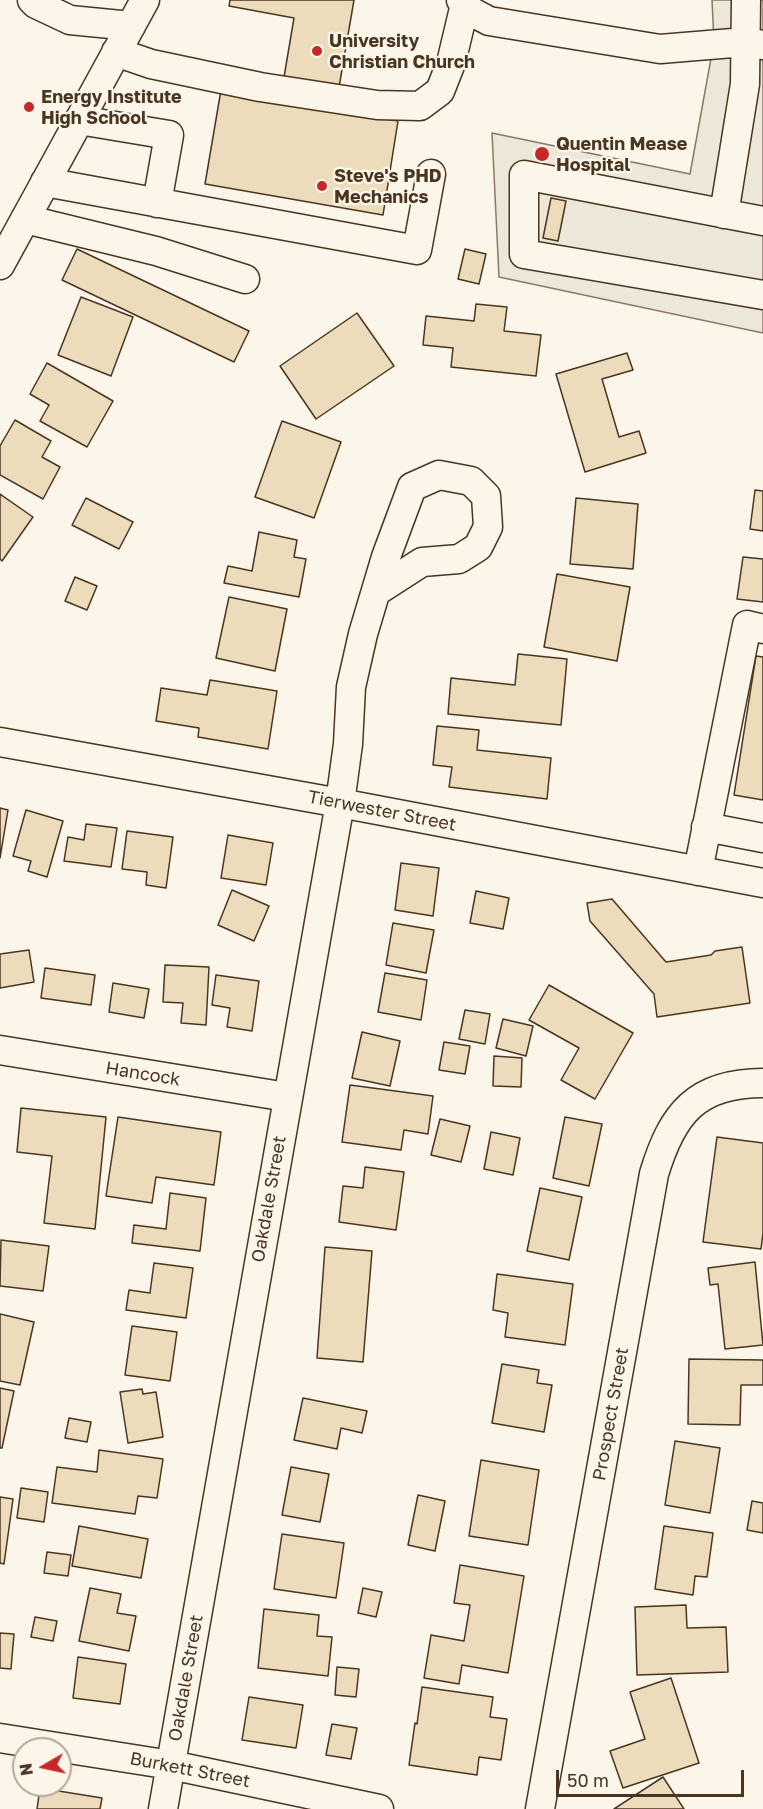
<!DOCTYPE html>
<style>
body{margin:0}
#map{position:relative;width:763px;height:1809px;overflow:hidden;background:#fbf6e9;font-family:"Golos Text",sans-serif}
canvas{display:block}
.north{position:absolute;left:12px;top:1737px;width:60px;height:60px;box-sizing:border-box;background:#fbf6e9;border:2px solid #b4a999;border-radius:50%;rotate:261deg;font-size:16px;font-weight:700;line-height:24px;text-align:center;color:#4a3520}
.north::after{content:'';display:block;margin:auto;width:21px;height:27px;background:#c62828;clip-path:polygon(50% 0,100% 100%,50% 72%,0 100%)}
.scale{position:absolute;left:556px;top:1770px;width:188px;height:27px;box-sizing:border-box;border:3px solid #4a3520;border-top:0;padding-left:8px;font-size:18px;line-height:21px;white-space:nowrap;color:#4a3520;-webkit-text-stroke:4px #fbf6e9;paint-order:stroke}
</style>
<div id="map">
<canvas width="763" height="1809"></canvas>
<div class="north">N</div>
<div class="scale">50 m</div>
</div>
<script>
const ctx = document.querySelector('canvas').getContext('2d');
ctx.lineJoin = 'round';
function fillPath(path, color) { ctx.fillStyle = color; ctx.fill(path, 'evenodd'); }
function trace(path, color, width, dash) { ctx.strokeStyle = color; ctx.lineWidth = width; ctx.lineCap = dash ? 'butt' : 'round'; ctx.setLineDash(dash || []); ctx.stroke(path); }
function write(font, color, halo, rows, align = 'center') {
  ctx.font = font + ' "Golos Text",sans-serif'; ctx.lineWidth = 4.5; ctx.setLineDash([]); ctx.textBaseline = 'middle'; ctx.strokeStyle = halo; ctx.fillStyle = color; for (const [text, x, y, turn = 0] of rows) {
    ctx.save(); ctx.translate(x, y); ctx.rotate((+turn || 0) * Math.PI / 180); ctx.textAlign = isNaN(turn) ? turn : align; if (halo) ctx.strokeText(text, 0, 0); ctx.fillText(text, 0, 0); ctx.restore();
  }
}
const parking = new Path2D(`
 M712,0H763V333L499,277L492,133L690,174L714,42Z`);
const building = new Path2D(`
 M230,0H354L338,93L283,83L294,18L229,6Z
 M221,90L398,121L383,215L205,184Z
 M551,198L566,201L558,241L543,238Z
 M77,249L249,331L234,362L62,280Z
 M465,249L486,254L479,284L458,279Z
 M81,297L133,317L111,376L58,355Z
 M476,304L507,307L504,331L541,335L536,376L451,367L453,348L423,345L426,316L474,321Z
 M357,313L394,366L316,419L280,366Z
 M627,353L633,370L602,379L619,437L639,431L646,453L585,472L556,374Z
 M47,363L113,401L87,447L40,421L49,405L30,394Z
 M15,420L51,441L42,457L60,467L43,499L0,475V446Z
 M282,421L341,442L314,518L255,497Z
 M755,490L763,491V531L750,529Z
 M0,494L33,517L2,561L0,559Z
 M86,498L133,522L119,549L72,525Z
 M576,498L638,504L633,569L570,564Z
 M259,532L297,540L294,557L306,559L299,597L224,583L228,566L252,571Z
 M743,557L763,559V602L737,599Z
 M557,574L630,587L617,661L544,647Z
 M75,577L97,586L87,610L65,601Z
 M229,597L287,609L275,671L216,658Z
 M518,654L567,659L561,725L448,714L451,678L515,685Z
 M756,656L763,657V800L734,795Z
 M210,680L277,691L268,749L198,737L199,728L156,721L161,688L207,695Z
 M437,726L479,730L477,750L551,758L547,799L449,787L452,767L433,765Z
 M0,808L8,810L0,858Z
 M26,810L63,821L47,877L28,871L31,861L13,856Z
 M86,824L117,828L111,867L64,861L68,837L84,840Z
 M127,831L173,837L166,888L146,885L147,872L122,869Z
 M228,835L273,843L266,885L221,878Z
 M401,863L439,868L433,916L395,910Z
 M232,890L269,906L254,941L218,925Z
 M476,891L509,898L503,929L470,923Z
 M612,899L666,962L711,955L715,951L742,947L750,1003L657,1017L654,994L590,921L587,903Z
 M393,923L434,930L426,973L386,965Z
 M29,950L34,982L0,988V954Z
 M165,965L209,967L206,1025L181,1023L183,1003L163,1002Z
 M45,968L95,975L91,1005L41,998Z
 M385,973L427,980L421,1020L378,1012Z
 M216,975L259,981L252,1031L227,1027L230,1008L212,1005Z
 M113,983L149,989L144,1018L109,1012Z
 M549,985L633,1033L595,1099L561,1080L579,1048L529,1020Z
 M465,1010L490,1014L485,1044L459,1039Z
 M503,1019L533,1026L526,1056L496,1048Z
 M362,1032L400,1041L390,1086L352,1078Z
 M444,1042L470,1046L465,1074L439,1070Z
 M494,1056L522,1058L521,1087L493,1086Z
 M350,1085L433,1096L428,1134L404,1130L401,1150L342,1142Z
 M21,1108L106,1117L95,1229L44,1223L52,1156L17,1152Z
 M118,1117L221,1132L214,1185L156,1177L152,1203L106,1196Z
 M565,1117L602,1124L589,1186L553,1178Z
 M440,1119L470,1126L461,1162L431,1155Z
 M491,1132L520,1138L513,1175L484,1169Z
 M717,1137L763,1143V1233L761,1249L703,1242Z
 M365,1167L404,1172L396,1230L339,1222L343,1186L363,1188Z
 M540,1188L582,1197L569,1260L527,1251Z
 M170,1193L206,1198L200,1251L132,1243L134,1225L166,1229Z
 M1,1240L49,1246L43,1291L0,1286Z
 M325,1247L372,1251L363,1362L317,1358Z
 M755,1262L763,1345L725,1349L718,1284L710,1285L708,1268Z
 M154,1263L193,1268L186,1318L126,1310L129,1290L150,1293Z
 M497,1274L573,1284L565,1345L505,1337L508,1313L493,1310Z
 M0,1314L34,1322L20,1385L0,1381Z
 M132,1326L177,1332L170,1381L125,1375Z
 M689,1359L763,1360V1385H741L740,1425L688,1424Z
 M502,1364L539,1370L537,1383L552,1385L544,1432L492,1423Z
 M0,1388L14,1391L2,1448H0Z
 M142,1389L143,1394L156,1392L163,1437L128,1443L120,1392Z
 M303,1398L367,1411L362,1433L341,1428L337,1449L294,1440Z
 M69,1418L91,1422L87,1442L65,1438Z
 M675,1441L720,1448L710,1513L665,1505Z
 M99,1450L163,1459L157,1498L138,1496L135,1514L52,1503L57,1467L97,1472Z
 M481,1460L539,1470L528,1545L469,1536Z
 M291,1467L329,1474L320,1522L282,1515Z
 M21,1488L48,1492L44,1522L17,1518Z
 M418,1495L445,1501L435,1551L408,1545Z
 M0,1497L13,1499L4,1564L0,1563Z
 M752,1501L763,1503V1533L747,1530Z
 M79,1526L148,1539L141,1578L72,1566Z
 M664,1526L713,1533L707,1577L695,1576L693,1595L655,1589Z
 M282,1534L344,1543L336,1598L274,1589Z
 M47,1552L71,1555L68,1576L44,1573Z
 M460,1565L524,1576L508,1673L462,1665L459,1684L424,1678L431,1635L464,1641L470,1605L454,1603Z
 M90,1588L121,1594L117,1613L136,1616L129,1651L79,1641Z
 M363,1588L382,1592L376,1617L358,1613Z
 M686,1605L687,1628L726,1627L728,1672L637,1675L635,1607Z
 M264,1609L319,1615L317,1636L332,1637L328,1676L258,1668Z
 M35,1617L57,1621L53,1641L31,1637Z
 M0,1633L14,1634L11,1669L0,1668Z
 M78,1657L126,1664L120,1704L73,1698Z
 M337,1667L359,1669L356,1697L335,1695Z
 M671,1678L699,1763L623,1788L610,1751L645,1739L630,1692Z
 M422,1687L493,1697L490,1717L507,1719L501,1760L479,1757L477,1775L409,1765L415,1723L417,1724Z
 M249,1697L303,1705L296,1748L242,1740Z
 M332,1724L357,1728L351,1759L326,1755Z
 M663,1777L684,1809H614Z
 M40,1788L102,1798L100,1809H37Z`);
const minor = new Path2D(`
 M32,0L36,4L70,20L131,26
 M461,0L472,12L489,21L660,49L745,42L763,45
 M116,52L151,64L260,87L377,105L420,106L440,91L451,63L465,4
 M79,120L169,135L157,203
 M45,182L417,250L431,174
 M724,214L745,84L746,0
 M25,219L156,251L245,279
 M763,221L524,175V254L763,295
 M0,265L145,0
 M0,742L340,803L763,883
 M706,827L763,838
 M698,871L747,625L763,629
 M0,1050L287,1097
 M0,1738L171,1765L379,1809
 M163,1809L340,803L348,744L351,687L363,634L386,557L412,487L439,475L471,481L486,496L488,527L478,547L459,559L422,562L377,591
 M540,1809L654,1174C672,1114 696,1083 763,1083`);
const markers = [
 [317,51,6,"#c62828"],
 [29,107,6,"#c62828"],
 [542,154,8,"#c62828"],
 [322,186,6,"#c62828"]
];
const poiNames = [
 ["University",329,41],
 ["Christian Church",329,62],
 ["Energy Institute",41,97],
 ["High School",41,118],
 ["Quentin Mease",556,144],
 ["Hospital",556,165],
 ["Steve's PHD",334,176],
 ["Mechanics",334,197]
];
const streetNames = [
 ["Tierwester Street",382,811,11],
 ["Hancock",143,1074,9],
 ["Oakdale Street",269,1199,-80],
 ["Prospect Street",611,1414,-80],
 ["Oakdale Street",186,1678,-80],
 ["Burkett Street",190,1770,11]
];
fillPath(parking, '#ede7d9');
trace(parking, '#887966', 1.5);
fillPath(building, '#ecdcbc');
trace(building, '#4a3520', 1.5);
trace(minor, '#4a3520', 31);
trace(minor, '#fbf6e9', 28);
for (const [x, y, r, color] of markers) { const dot = new Path2D(); dot.arc(x, y, r, 0, 2 * Math.PI); ctx.fillStyle = color; ctx.fill(dot); trace(dot, '#fbf6e9', 2); }
write('bold 18px', '#4a3520', '#fbf6e9', poiNames, 'left');
write('18px', '#4a3520', '#fbf6e9', streetNames);
</script>
